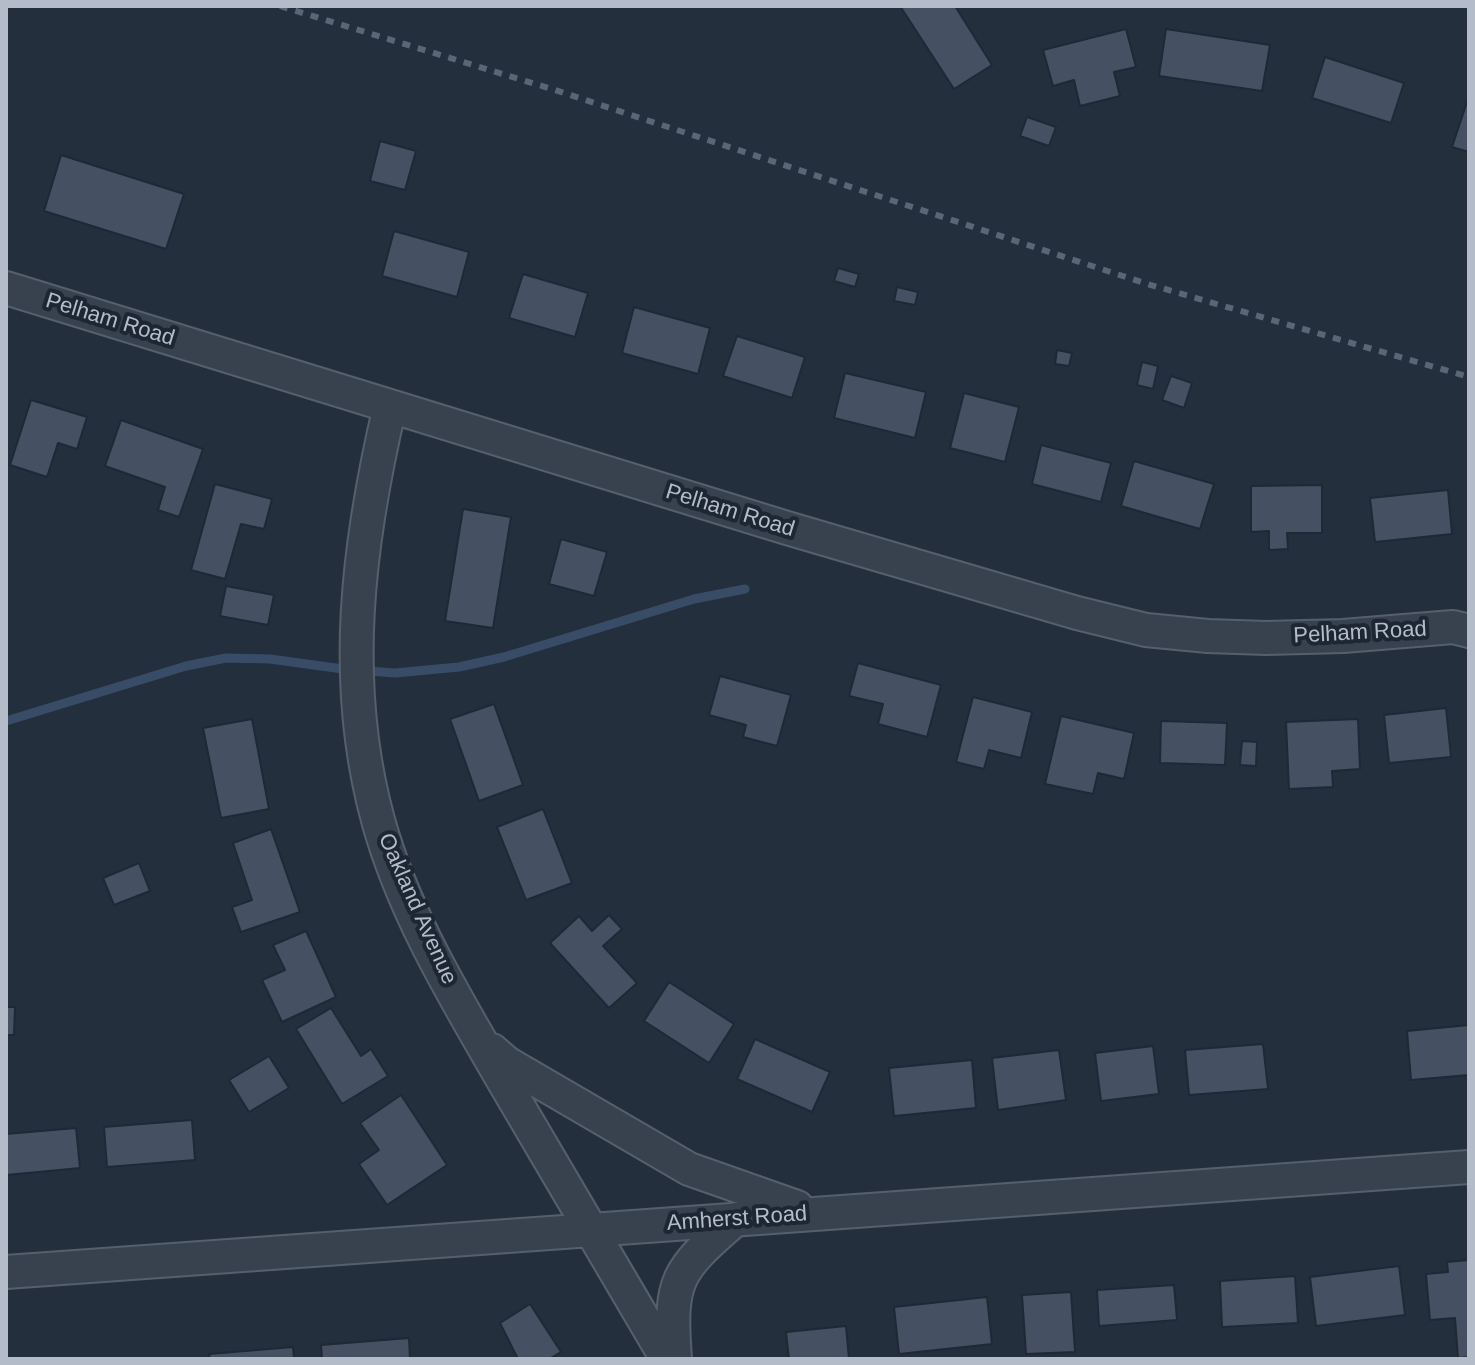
<!DOCTYPE html>
<style>
body{margin:0}
#map{position:relative;width:1475px;height:1365px;overflow:hidden;background:#242f3e;font-family:Helvetica,sans-serif}
canvas{display:block}
.frame{position:absolute;inset:0;border:8px solid #b4bcc9;pointer-events:none}
</style>
<div id="map">
<canvas width="1475" height="1365"></canvas>
<div class="frame"></div>
</div>
<script>
const ctx = document.querySelector('canvas').getContext('2d');
ctx.lineJoin = 'round';
function trace(path, color, width, dash) { ctx.strokeStyle = color; ctx.lineWidth = width; ctx.lineCap = dash ? 'butt' : 'round'; ctx.setLineDash(dash || []); ctx.stroke(path); }
function fillPath(path, color) { ctx.fillStyle = color; ctx.fill(path, 'evenodd'); }
function write(font, color, halo, rows, align = 'center') {
  ctx.font = font + ' Helvetica,sans-serif'; ctx.lineWidth = 8; ctx.setLineDash([]); ctx.textBaseline = 'middle'; ctx.strokeStyle = halo; ctx.fillStyle = color; for (const [text, x, y, turn = 0] of rows) {
    ctx.save(); ctx.translate(x, y); ctx.rotate((+turn || 0) * Math.PI / 180); ctx.textAlign = isNaN(turn) ? turn : align; if (halo) ctx.strokeText(text, 0, 0); ctx.fillText(text, 0, 0); ctx.restore();
  }
}
const stream = new Path2D(`
 M6,721L186,666L226,658L270,659L343,669L395,673L459,667L504,657L694,599L745,589`);
const building = new Path2D(`
 M900,6H955L992,65L954,89Z
 M1126,29L1136,67L1114,72L1120,96L1080,106L1074,80L1053,86L1043,50Z
 M1166,29L1270,45L1262,91L1159,76Z
 M1325,57L1404,83L1391,123L1312,98Z
 M1467,102L1469,103V152L1452,147Z
 M1027,117L1056,127L1049,146L1020,136Z
 M380,141L416,151L405,190L370,181Z
 M61,155L184,194L166,249L44,211Z
 M394,231L469,252L457,297L382,276Z
 M838,268L859,274L855,287L834,281Z
 M523,274L588,293L575,337L509,318Z
 M897,287L918,292L915,305L894,301Z
 M634,307L710,328L698,374L622,353Z
 M737,336L805,357L792,398L723,376Z
 M1057,350L1072,353L1069,366L1055,364Z
 M1142,362L1158,366L1153,389L1137,385Z
 M845,373L926,392L915,438L834,418Z
 M1171,376L1192,383L1184,408L1162,400Z
 M964,393L1019,407L1005,462L950,448Z
 M31,400L87,417L77,449L58,443L47,477L10,465Z
 M121,420L203,449L179,517L158,510L165,487L105,466Z
 M1041,445L1111,463L1101,502L1032,484Z
 M1134,461L1214,484L1200,529L1121,506Z
 M215,484L272,499L264,529L241,524L225,579L191,570Z
 M1322,485V533H1287L1288,549L1269,550V531L1251,532V486Z
 M1448,490L1452,534L1375,542L1370,498Z
 M463,509L511,517L493,628L445,621Z
 M561,539L607,552L594,596L549,584Z
 M226,586L274,595L268,625L220,616Z
 M858,663L941,685L927,737L878,724L883,704L849,696Z
 M720,676L791,695L777,746L743,737L746,725L709,715Z
 M973,697L1032,712L1021,758L989,750L984,769L956,762Z
 M494,704L523,785L479,801L450,719Z
 M1446,708L1451,757L1389,763L1384,715Z
 M1061,716L1134,733L1124,779L1098,773L1093,794L1045,784Z
 M252,719L269,809L221,818L203,728Z
 M1358,719L1360,769L1332,771L1333,787L1289,789L1286,722Z
 M1161,721L1227,723L1225,765L1160,763Z
 M1242,741L1257,742L1256,766L1240,765Z
 M543,809L572,883L526,900L497,827Z
 M271,829L300,912L241,932L232,907L252,900L233,843Z
 M139,863L150,891L114,905L103,878Z
 M609,915L622,929L603,946L637,983L609,1008L550,943L579,916L592,931Z
 M306,931L336,997L282,1022L262,980L285,970L273,945Z
 M669,982L734,1024L709,1063L644,1021Z
 M6,1007H15L14,1035H6Z
 M331,1008L361,1056L371,1049L388,1076L342,1104L296,1029Z
 M1469,1025V1075L1411,1080L1407,1031Z
 M755,1039L830,1072L812,1112L737,1079Z
 M1263,1044L1268,1089L1189,1095L1185,1050Z
 M1153,1046L1159,1094L1101,1101L1095,1053Z
 M1059,1050L1066,1100L998,1110L992,1058Z
 M269,1056L289,1088L249,1112L229,1080Z
 M972,1060L976,1108L894,1116L889,1068Z
 M401,1095L447,1165L387,1205L359,1164L379,1150L360,1123Z
 M192,1120L195,1160L107,1167L104,1127Z
 M76,1128L80,1168L6,1175V1134Z
 M1469,1260V1357L1458,1358L1455,1318L1430,1320L1426,1274L1448,1272L1447,1262Z
 M1399,1266L1405,1315L1316,1326L1310,1277Z
 M1295,1276L1298,1323L1222,1327L1220,1281Z
 M1174,1285L1177,1320L1099,1326L1097,1290Z
 M1071,1292L1075,1352L1026,1354L1022,1295Z
 M987,1297L992,1344L899,1354L894,1307Z
 M530,1304L561,1352L549,1359H518L500,1323Z
 M846,1326L849,1359H789L786,1332Z
 M409,1338L410,1359H322L321,1345Z
 M293,1347L294,1359H210L209,1354Z`);
const minor = new Path2D(`
 M6,288L787,528L1077,613L1146,630L1208,636L1266,638L1343,636L1453,627L1469,631
 M390,406C358,543 340,681 378,820C404,915 458,1002 507,1087C560,1178 614,1268 667,1359
 M492,1050L507,1063L689,1169L797,1207
 M6,1272L1469,1167
 M675,1359C669,1279 676,1271 736,1219`);
const rail = new Path2D(`
 M280,6L555,90L1144,283L1469,377`);
const streetNames = [
 ["Pelham Road",110,320,17],
 ["Pelham Road",730,511,17],
 ["Pelham Road",1360,633,-3],
 ["Oakland Avenue",417,909,66],
 ["Amherst Road",737,1219,-4]
];
trace(stream, '#394c67', 9);
fillPath(building, '#455162');
trace(building, '#1f2835', 2);
trace(minor, '#565f6c', 36);
trace(minor, '#38414e', 32);
trace(rail, '#5a6575', 6, [8, 8]);
write('22px', '#b4bcc9', '#1d2633', streetNames);
</script>
